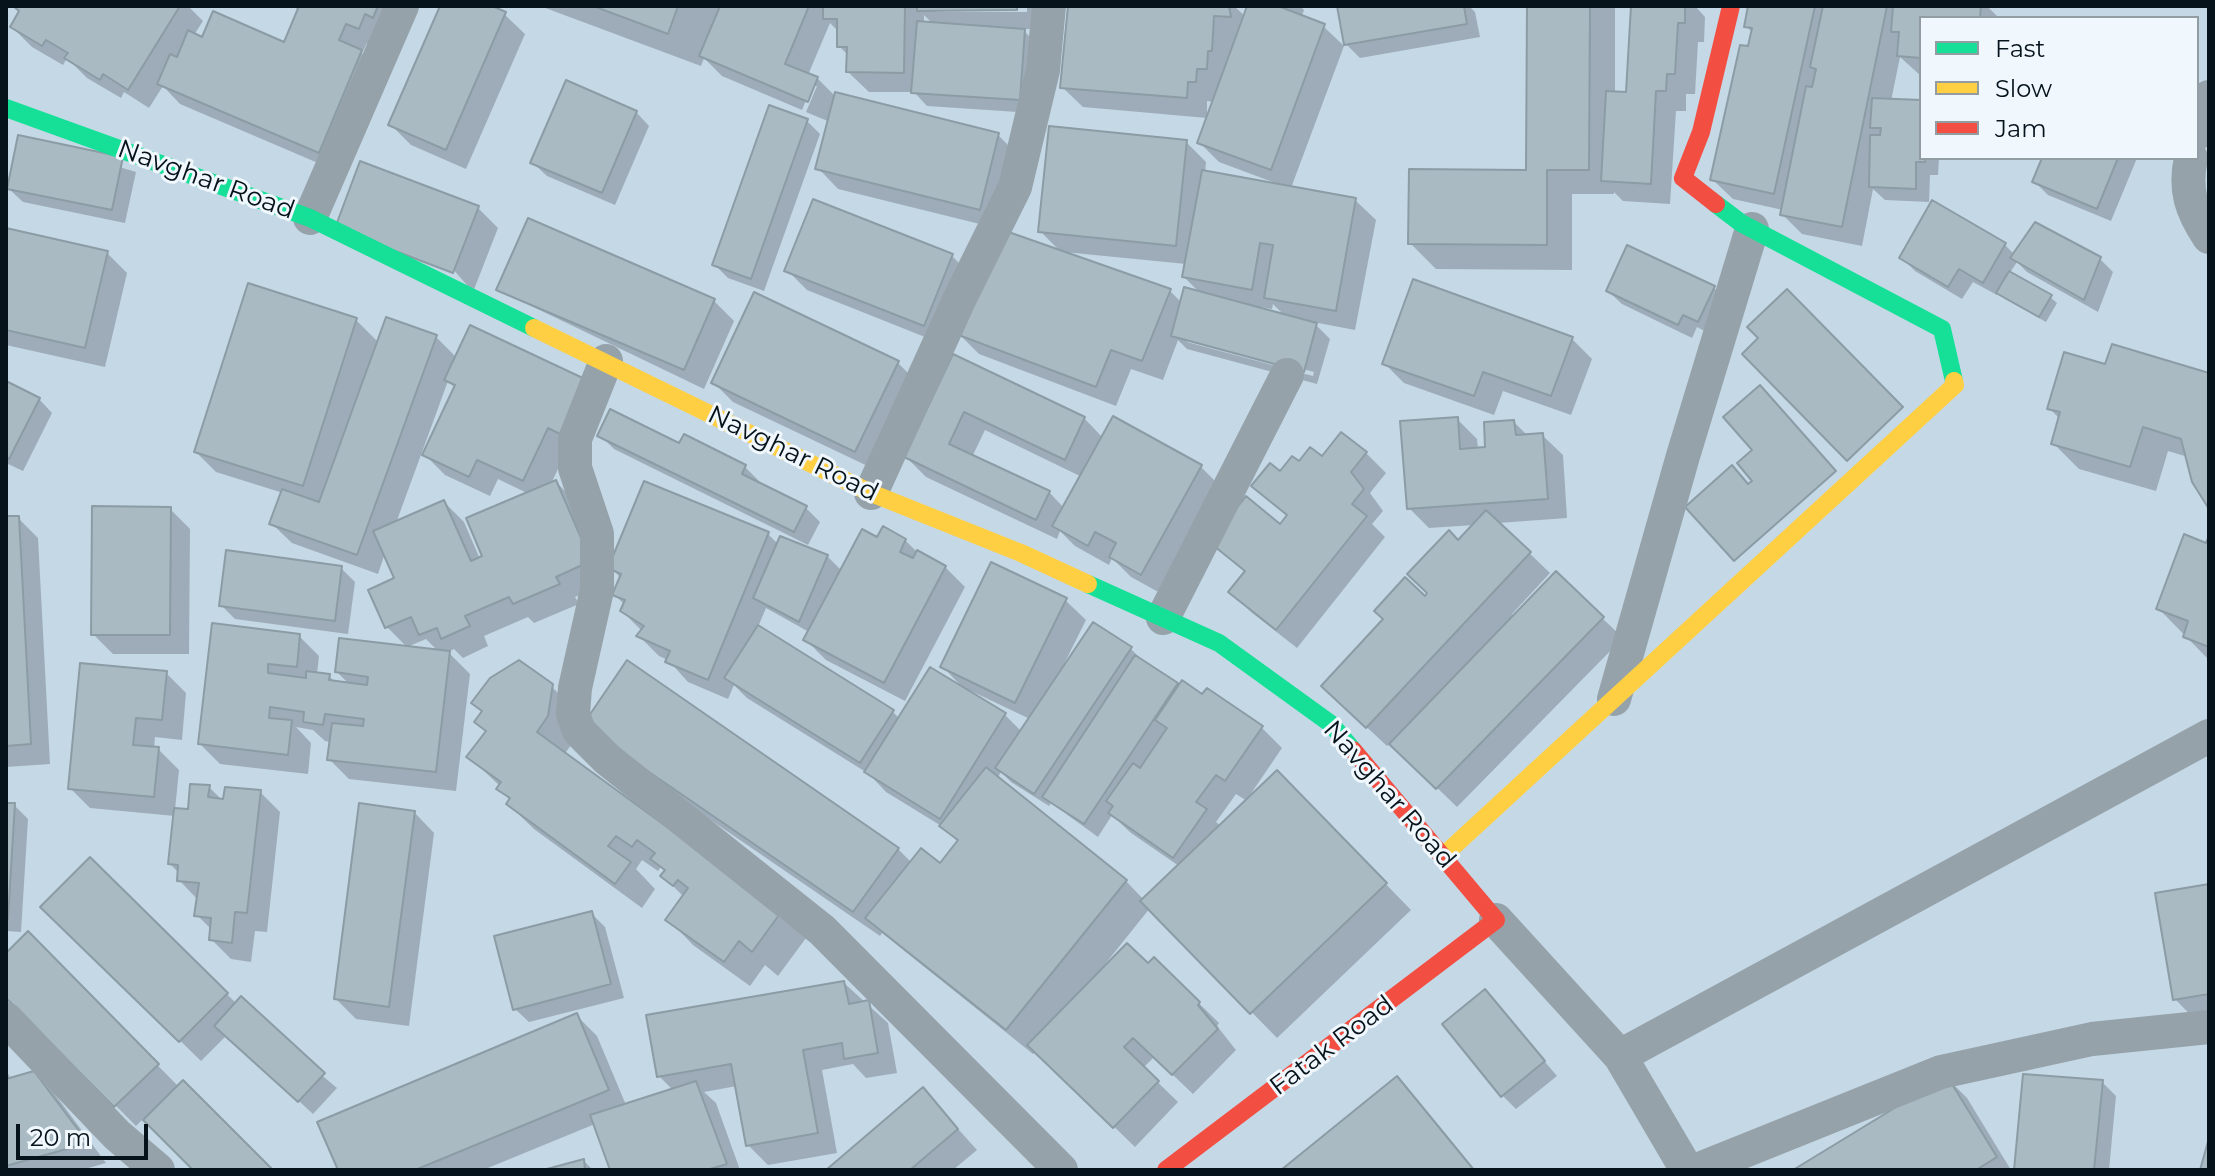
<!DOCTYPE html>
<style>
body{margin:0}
#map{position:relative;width:2215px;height:1176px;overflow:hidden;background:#c5d8e6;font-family:Montserrat,sans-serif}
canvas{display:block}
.frame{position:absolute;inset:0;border:8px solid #06131b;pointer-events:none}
.legend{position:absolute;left:1919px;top:16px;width:280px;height:144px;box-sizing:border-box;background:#f0f7fd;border:2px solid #929ca3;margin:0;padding:10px 14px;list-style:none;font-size:24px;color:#06131b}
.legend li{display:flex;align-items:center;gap:16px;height:40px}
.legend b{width:40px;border:2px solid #929ca3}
.scale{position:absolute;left:16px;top:1124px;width:132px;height:36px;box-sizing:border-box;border:4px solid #06131b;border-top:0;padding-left:10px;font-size:24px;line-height:28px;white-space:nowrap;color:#06131b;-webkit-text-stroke:6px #f0f7fd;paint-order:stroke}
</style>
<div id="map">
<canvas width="2215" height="1176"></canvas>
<div class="frame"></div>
<ul class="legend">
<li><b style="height:10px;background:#16e098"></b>Fast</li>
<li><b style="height:10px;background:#ffcf43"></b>Slow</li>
<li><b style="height:10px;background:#f24e42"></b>Jam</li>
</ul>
<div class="scale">20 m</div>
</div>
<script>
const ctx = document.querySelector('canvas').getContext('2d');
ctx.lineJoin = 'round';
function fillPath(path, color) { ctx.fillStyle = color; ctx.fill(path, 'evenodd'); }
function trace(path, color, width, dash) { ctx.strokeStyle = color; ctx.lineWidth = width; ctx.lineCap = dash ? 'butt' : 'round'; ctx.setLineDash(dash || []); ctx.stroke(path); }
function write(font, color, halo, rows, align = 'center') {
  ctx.font = font + ' Montserrat,sans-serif'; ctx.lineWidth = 6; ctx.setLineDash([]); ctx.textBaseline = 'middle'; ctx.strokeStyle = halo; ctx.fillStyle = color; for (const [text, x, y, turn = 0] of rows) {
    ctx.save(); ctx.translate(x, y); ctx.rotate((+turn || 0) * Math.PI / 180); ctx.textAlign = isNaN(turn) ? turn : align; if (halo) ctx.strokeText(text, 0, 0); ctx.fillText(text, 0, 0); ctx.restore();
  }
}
const shadow = new Path2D(`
 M16,6H188L203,21L194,35L203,39L285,44L298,10L294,6H406L379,48L367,43L362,53L381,72L339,172L180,104L163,86L149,108L124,92L121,98L87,78L67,58L63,65L32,47L12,27L21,11Z
 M442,6H487L504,14L525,34L466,169L411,145L391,125Z
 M540,6H1036V29H1022L1038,45L1033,113L927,106L914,92H869L848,72L849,56L839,46V32L830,23L808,75L817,78L836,97L998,135L1018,155L1000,229L838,189L818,168L830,122L806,112L817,86H812L802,110L722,76L704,58L701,66ZM936,8H1027V12H936ZM924,15L934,25L924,24Z
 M1070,6H1234L1246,17L1250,6H1300L1304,10L1301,18L1323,26L1344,46L1291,188L1355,200L1376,220L1355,330L1313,322L1330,339L1317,384L1187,349L1178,340L1163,380L1131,369L1116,406L979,354L958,333L1062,253L1040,231L1186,142L1206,162L1205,173L1277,186L1278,184L1219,162L1199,142L1214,102L1207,101V118L1083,107L1062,87ZM1064,252L1186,264L1184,277L1201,294L1182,303L1170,291ZM1273,304L1286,317L1260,310L1261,307L1272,309ZM1187,338L1314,372L1313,376L1187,342Z
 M1339,6H1469L1475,12L1480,37L1360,58L1346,44Z
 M1529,6H1615V94H1628L1633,6H1707L1696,7L1705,17L1704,42H1698L1695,94H1686V111H1676L1670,204L1623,201L1614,192V194H1572V270L1436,269L1410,243L1528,172Z
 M1751,6H1987L1999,18H1921V76L1900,57L1891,101L1921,102V158H1939L1938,175H1930L1929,202L1885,200L1873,189L1862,246L1802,234L1782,214L1783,210L1733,199L1712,179L1753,33L1746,26Z
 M636,112L649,126L615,205L547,176L533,163Z
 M807,121L820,134L764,291L728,278L714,264Z
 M19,137L136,172L125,223L23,202L9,189Z
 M2045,158H2137L2111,221L2048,195L2035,182Z
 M361,164L478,208L498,228L473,292Z
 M6,230L107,253L127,273L105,367L6,345Z
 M2005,245L2015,255L2099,258L2113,272L2098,312L2027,272L2017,262L2009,274L2050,297L2057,303L2046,322L2005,299L1998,293L1997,295L1973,282L1962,299L1915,271L1901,257Z
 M952,256L972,276L945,345L807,290L787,270Z
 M1714,288L1728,301L1712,335L1697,327L1692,338L1622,304L1608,291Z
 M498,290L714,301L734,321L704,389Z
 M356,320L379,343L436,337L456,357L586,381L568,447L551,484L556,482L576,502L610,582L575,597L579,604L534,623L528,617L484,636L488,646L463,658L454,649L448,652L470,674L456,791L349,779L329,759L331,742L325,741L313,730L296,727L311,743L308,774L220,764L200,744L214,625L299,636L319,656L317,674L329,676L336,683L350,685L337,672L439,652L426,639L407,647L387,627L396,579L385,553L378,574L292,543L271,523L283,493L216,472L196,452ZM448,381L456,389L425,455L445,475L490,496L498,479L529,494L480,559L464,522L444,502L396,523Z
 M1572,339L1592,359L1571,415L1503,391L1494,415L1404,383L1384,363Z
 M954,357L1084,418L1103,438L1114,419L1201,467L1221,487L1162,594L1131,577L1112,558L1109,565L1075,546L1060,531L1057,539L926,477L906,457ZM985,430L1082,477L1064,508L1049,492L972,457Z
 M898,363L918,383L876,470L733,402L713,382Z
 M2107,367L2209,375V505L2188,457L2168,451L2156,491L2079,469L2053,443L2060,419L2049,408Z
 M6,383L39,399L52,413L23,471L6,463Z
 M1457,419L1477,439L1478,449L1487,448L1514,422L1528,436L1542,435L1563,455L1567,518L1498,523L1550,573L1512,614L1515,617L1556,574L1623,638L1457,807L1391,743L1387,746L1344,706L1425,599L1458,542L1474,525L1429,528L1409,508Z
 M600,435L680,446L684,437L745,467L759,481L758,484L806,508L820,522L808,545L614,449Z
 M1366,453L1386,473L1370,493L1383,511L1372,524L1385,537L1297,648L1251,612L1231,592L1246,573L1211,542L1281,526L1288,517L1254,486L1299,464Z
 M170,509L190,529L189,654H113L93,634Z
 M6,518H18L38,538L50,764L6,767Z
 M768,534L779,545L781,538L827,556L842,571L878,540H905L918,553L945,567L965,587L905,701L826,660L805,639L809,632L766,608L758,627L893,712L900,719L963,688L942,666L1065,600L1086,620L1063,666L1131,649L1144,662L1180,687L1202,697L1207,690L1262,728L1282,748L1248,798H1302L1411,910L1277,1038L1150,908L1106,963L1148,966L1154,959L1219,1023L1217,1026L1236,1050L1193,1094L1154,1057L1143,1068L1178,1102L1135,1147L1036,1051L1033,1054L882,933L880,936L610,751L898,849L912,863L940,866L958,842L943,827L886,792L869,774L747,698L734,685L728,699L688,682L668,660L659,656L639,636L642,631L622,611L625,605L614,594L621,578L610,567ZM971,691L1030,719L1022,732L1005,715L970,693ZM1001,772L1011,782L1049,806L1051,803L1098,837L1112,815L1131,833L1179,866L1144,900L1126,881L997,779ZM1236,794L1247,801L1221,826L1216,822Z
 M2209,542V660L2158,608Z
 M341,568L355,582L348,634L235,619L221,605Z
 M166,673L186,693L182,740L155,737L154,749H158L179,770L175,810L189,811L209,787L225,803L260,792L280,812L267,932L255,931L251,962L231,959L211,939L212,930L197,915L198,900L179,880V873L170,864L175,816L90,808L70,788Z
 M551,686L577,712L573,742L564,755L806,938L778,976L765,965L750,986L693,945L668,919L684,897L663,876L666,872L661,867L658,871L642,860L636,869L655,889L642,908L534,829L508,804L511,801L499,789L500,786L469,757L487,732L477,722L484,713L474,703Z
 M6,805H14L28,819L21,932L6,931Z
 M414,812L434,833L409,1026L356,1019L336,999Z
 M90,860L237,1004L337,1088L313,1114L227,1035L201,1061L43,907Z
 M2209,886V1033H2208L2175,999Z
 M591,913L605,927L624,998L529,1022L515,1009Z
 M28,934L179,1087L270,1170H195L144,1118L136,1126L6,995V956Z
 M844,983L888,1023L897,1073L866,1078L853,1064L822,1070L837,1153L768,1165L748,1145L737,1086L704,1092L716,1103L740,1170H612L595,1124L483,1170H340L577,1016L597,1036L626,1105L673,1090L659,1076Z
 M1485,991L1557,1076L1516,1109L1503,1096Z
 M6,1069L11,1080L33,1073L54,1093L106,1163L81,1170H6Z
 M1397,1078L1417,1099L1475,1170H1284Z
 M1947,1078L1967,1098L2011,1170H1797Z
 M2102,1082L2116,1096L2109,1170H2016Z
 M923,1090L977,1150L953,1170H829Z
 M584,1161L593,1170H551Z`);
const building = new Path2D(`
 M13,6H180L128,90L103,74L100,80L64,58L68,53L46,40L42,46L10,27L19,11Z
 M299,6H378L373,18L365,14L359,29L346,24L339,40L362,50L319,153L157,84L170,54L177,57L188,30L202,37L213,11L284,42Z
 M440,6H492L506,12L446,150L388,125Z
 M593,6H678L668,34Z
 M720,6H809L785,64L818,77L808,102L699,56Z
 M823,6H905L904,73L846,72L847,47H837V19H823Z
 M917,6H1017V10L917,11Z
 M1068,6H1229L1231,17L1214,16L1212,51H1208L1207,69H1197L1196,82H1188L1187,98L1060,88Z
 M1247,6H1278L1325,24L1271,170L1197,143Z
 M1337,6H1464L1467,24L1344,45Z
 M1527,6H1590L1589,170H1547V245L1408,244L1409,169L1526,170Z
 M1631,6H1685V23H1678L1675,74H1667L1666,91H1656L1651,184L1601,181L1606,91L1626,92Z
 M1748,6H1815L1774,194L1710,180L1740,45L1748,46L1752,28L1744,27Z
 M1823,6H1887L1842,227L1780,215L1806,86L1812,87L1816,69L1810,67Z
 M1893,6H1981L1980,18H1921V58L1897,56L1899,32H1891Z
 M917,21L1025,29L1020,100L911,93Z
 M566,80L637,111L602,193L530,163Z
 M835,92L999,133L980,210L815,169Z
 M1872,98L1921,100V158H1926L1925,162H1916V189L1869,187L1870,135H1880L1881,128H1870Z
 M769,105L808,119L751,279L712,265Z
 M1049,126L1187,140L1176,246L1038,232Z
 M18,135L123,157L112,210L7,189Z
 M2042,158H2118L2097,209L2032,182Z
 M360,161L479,206L453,273L335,228Z
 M1202,170L1356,198L1336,311L1264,298L1273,245L1260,243L1252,290L1182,277Z
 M813,199L953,254L924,326L784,271Z
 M1932,200L2006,243L1983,283L1959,269L1948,287L1899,258Z
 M528,218L715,299L684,370L496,290Z
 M2035,222L2101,257L2084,300L2010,258Z
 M6,228L108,251L85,348L6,330Z
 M1000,229L1171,289L1142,361L1111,350L1096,387L956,334Z
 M1627,245L1715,286L1698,322L1683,315L1678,325L1606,291Z
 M2009,271L2052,295L2039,317L1996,293Z
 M1413,279L1573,337L1551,396L1483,372L1474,396L1382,364Z
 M248,283L357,318L303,486L194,452Z
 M1184,287L1317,323L1304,372L1171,336Z
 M1787,289L1903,407L1847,461L1742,354L1758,338L1747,327Z
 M754,292L899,361L855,452L711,383Z
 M386,317L437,335L357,555L269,524L282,489L319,502Z
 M470,325L587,380L562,435L548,428L523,481L477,460L469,477L422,455L455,385L444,380Z
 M2112,344L2209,373V509L2192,482L2181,439L2143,427L2130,467L2051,444L2060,412L2047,409L2064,352L2105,364Z
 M953,354L1085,417L1065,460L964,412L949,444L1050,491L1036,520L904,457Z
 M6,381L40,398L9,459L6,457Z
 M1760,385L1836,471L1734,561L1685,507L1732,465L1748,484L1752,481L1737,463L1752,450L1723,417Z
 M610,409L679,443L684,434L746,465L742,474L807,506L794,532L597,436Z
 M1113,416L1202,465L1141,575L1109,557L1116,543L1095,532L1088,546L1052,526Z
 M1458,417L1460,449L1485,447L1484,422L1514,420L1516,435L1543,433L1548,499L1407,509L1400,421Z
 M1341,432L1367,452L1351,472L1364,489L1352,504L1367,516L1276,630L1228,592L1245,571L1209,542L1246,496L1280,524L1287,515L1251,486L1270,463L1280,471L1292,456L1299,461L1310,447L1322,456Z
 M556,480L591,561L556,577L560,584L513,604L509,597L465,616L470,626L441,639L437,628L419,635L411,617L385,628L368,590L394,578L373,531L444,500L471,561L482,556L466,518Z
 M644,481L769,532L708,680L665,662L670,651L636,636L644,626L620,611L625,600L612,595L621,574L608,568Z
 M92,506L171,507L170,635H91Z
 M1486,510L1531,552L1366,728L1321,686L1383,619L1374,611L1405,577L1425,596L1427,593L1407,574L1449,530L1458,540Z
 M6,516H19L31,744L6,746Z
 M883,526L906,539L900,552L913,558L917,550L946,566L884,683L803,640L862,529L877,537Z
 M2184,534L2206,543L2209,536V647L2183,637L2188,621L2156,609Z
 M780,536L828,555L799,622L753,598Z
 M226,550L342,566L335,621L219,606Z
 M991,562L1067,598L1015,703L940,667Z
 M1556,571L1604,617L1436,789L1389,744Z
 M1093,622L1132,647L1034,794L995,768Z
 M212,623L300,634L297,667L268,664V673L306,678V671L330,674L329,680L367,685L368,677L335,672L339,638L450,651L436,772L327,760L332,723L363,726L364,719L325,714L323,725L303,722L304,712L270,707L269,718L292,720L288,755L198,744Z
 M758,625L894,710L860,763L724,678Z
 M1135,655L1178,683L1084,824L1042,797Z
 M519,660L553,684L548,716L537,732L782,911L752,952L739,941L724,962L665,920L688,888L678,880L673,886L660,876L665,870L650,859L655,853L637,840L632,847L616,836L608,846L631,862L615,884L506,804L510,798L496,789L501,782L466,757L486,731L474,722L482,711L471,703L490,678Z
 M627,660L899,848L853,912L582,726Z
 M80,663L167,671L162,720L136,718L133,745L159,747L154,797L68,789Z
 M930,667L1006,713L940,819L864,772Z
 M1182,680L1202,694L1207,688L1263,726L1225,781L1216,775L1196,802L1207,809L1173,858L1108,813L1113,806L1106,801L1133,763L1140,768L1167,728L1155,720Z
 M986,767L1127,880L1006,1030L865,918L921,848L940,863L958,840L939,826Z
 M1277,770L1387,883L1250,1014L1140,901Z
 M190,784L210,785L208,797L223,799L225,787L261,790L247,913L235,912L232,943L209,940L211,918L194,916L199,883L177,881L178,865L168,864L174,808L188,809Z
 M6,803H15L8,919H6Z
 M359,803L415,811L389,1007L334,999Z
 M90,857L228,993L179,1042L40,907Z
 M2209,884V994L2173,1000L2155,893Z
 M592,911L611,984L513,1010L494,936Z
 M28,931L159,1064L114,1107L6,998V953Z
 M1127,943L1148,963L1154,957L1200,1002L1198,1005L1218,1029L1172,1075L1133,1038L1124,1047L1159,1081L1113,1128L1027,1045Z
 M844,981L849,1004L869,1000L878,1053L844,1059L842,1043L803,1050L818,1133L746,1146L731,1064L657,1077L646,1015Z
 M1485,989L1545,1061L1501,1097L1442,1024Z
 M241,996L325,1073L298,1102L214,1026Z
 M577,1013L609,1090L415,1170H338L317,1122Z
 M34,1071L88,1143L6,1166V1079Z
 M2023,1074L2103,1080L2094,1170H2014Z
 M1397,1076L1474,1170H1281Z
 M1947,1076L1997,1157L1976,1170H1793Z
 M183,1080L273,1170H193L143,1120Z
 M696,1081L727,1164L707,1170H610L590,1115Z
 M923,1087L958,1129L910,1170H826Z
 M2209,1138V1170H2200Z
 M584,1159L585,1170H543Z`);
const street = new Path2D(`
 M2197,133L2209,97
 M2191,158C2184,190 2191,210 2209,237
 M310,218L402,6
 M606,361L575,439V468L597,534V590L575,688L573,714L579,731L607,759L822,930L1061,1170
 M871,493L960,298L1015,187L1043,70L1049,6
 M1163,618L1287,375
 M1614,699L1683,456L1752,229
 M1496,920L1620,1056L1687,1170
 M6,1019L117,1135L158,1170
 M1620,1056L2209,736
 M1697,1170L1941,1072L2092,1039L2209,1027`);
const fast = new Path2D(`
 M6,108L310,218L534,328
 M1716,204L1741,223L1942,329L1954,381
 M1088,584L1219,643L1331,724L1353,750`);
const slow = new Path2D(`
 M534,328L871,493L1021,553L1088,584
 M1443,856L1955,385L1954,381`);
const jam = new Path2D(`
 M1716,204L1683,178L1701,132L1731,6
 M1166,1170L1496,920L1353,750`);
const streetNames = [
 ["Navghar Road",206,180,20],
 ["Navghar Road",793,454,26],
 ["Navghar Road",1389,795,49],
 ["Fatak Road",1332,1046,-37]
];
fillPath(shadow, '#0003');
fillPath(building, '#a9bac3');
trace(building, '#8b9ca5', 2);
trace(street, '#96a2aa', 34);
trace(fast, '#16e098', 18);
trace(slow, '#ffcf43', 18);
trace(jam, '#f24e42', 18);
write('26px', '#06131b', '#f0f7fd', streetNames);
</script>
